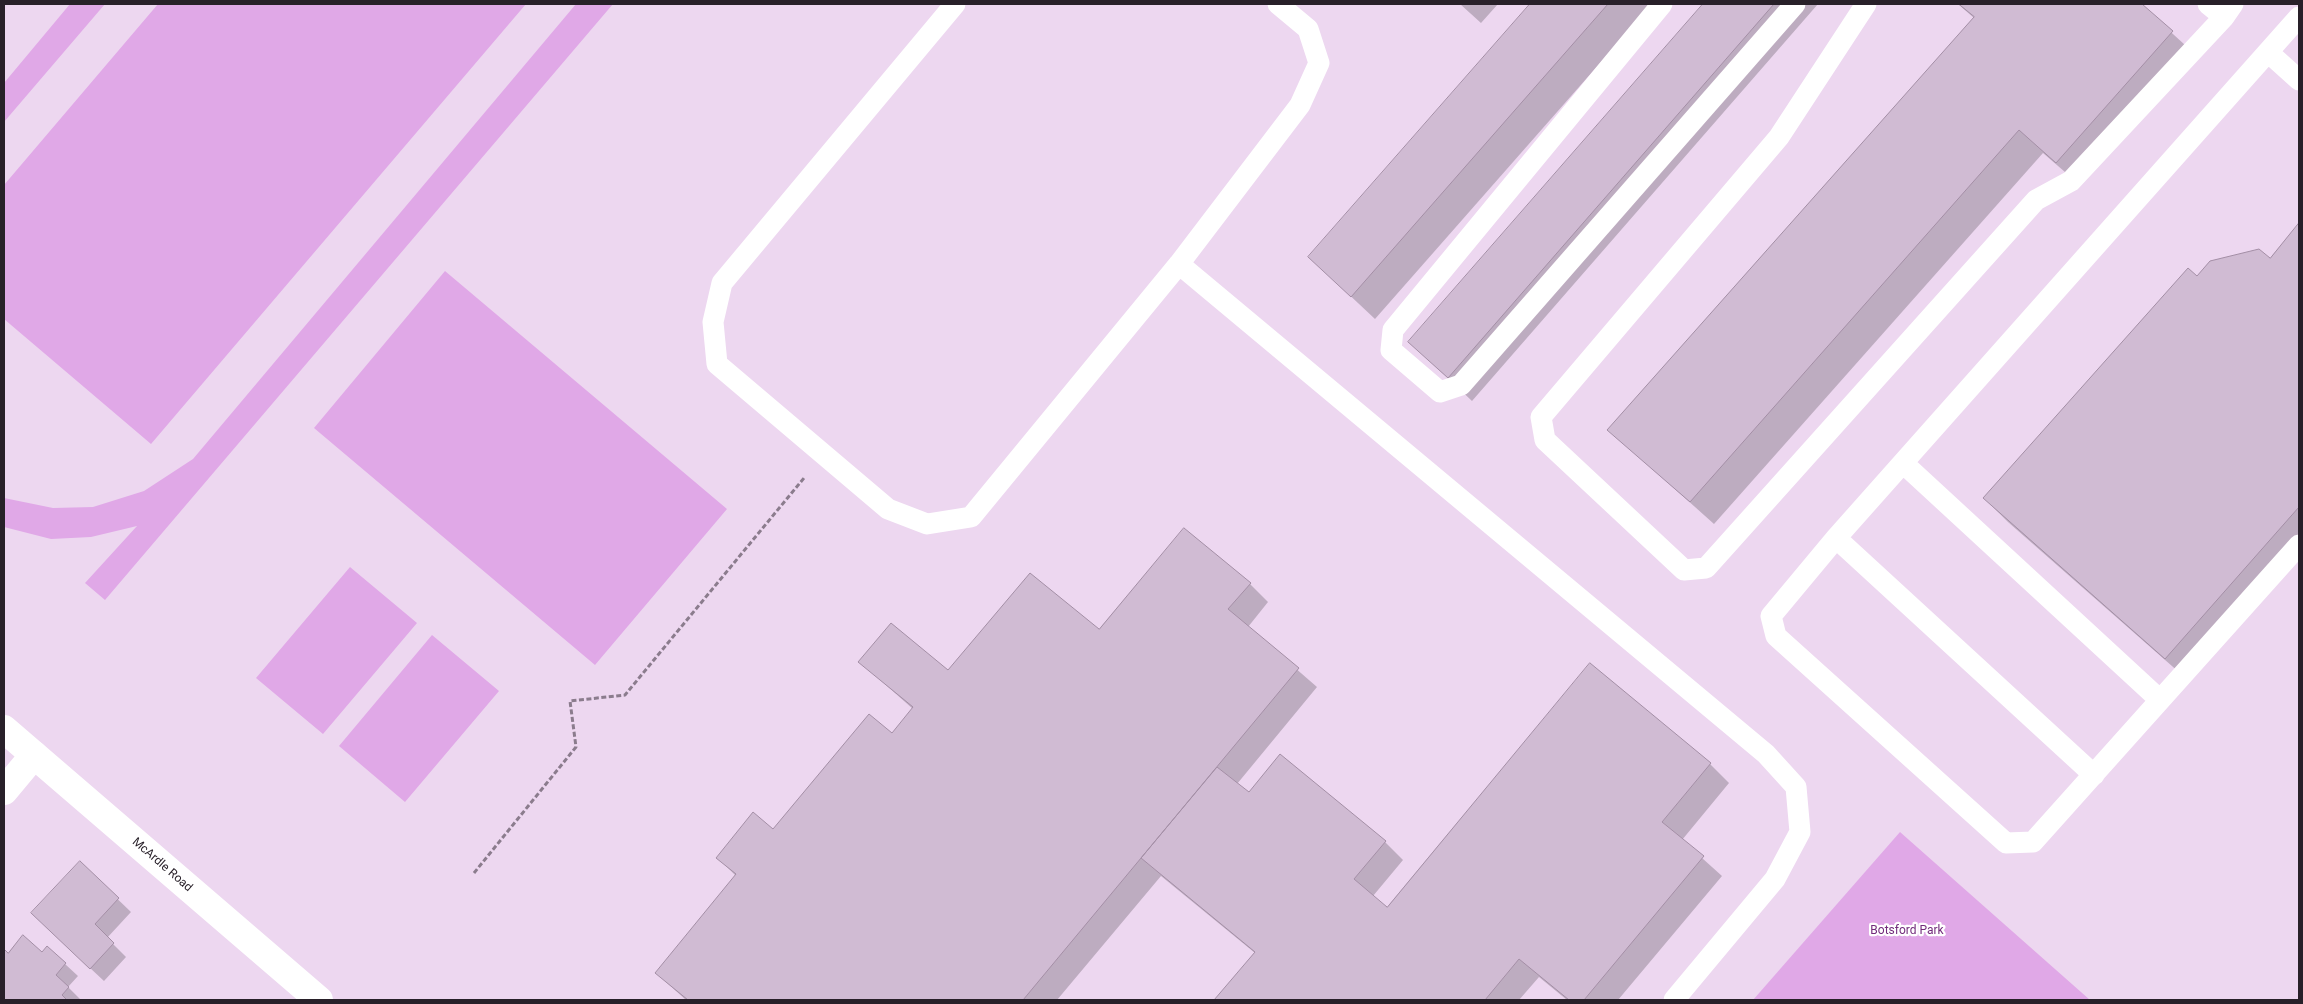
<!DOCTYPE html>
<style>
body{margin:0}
#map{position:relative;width:2303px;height:1004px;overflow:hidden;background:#edd7f0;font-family:Roboto,sans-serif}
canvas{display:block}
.frame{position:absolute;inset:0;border:5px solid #282029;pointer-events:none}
</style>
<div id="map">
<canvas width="2303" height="1004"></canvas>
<div class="frame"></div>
</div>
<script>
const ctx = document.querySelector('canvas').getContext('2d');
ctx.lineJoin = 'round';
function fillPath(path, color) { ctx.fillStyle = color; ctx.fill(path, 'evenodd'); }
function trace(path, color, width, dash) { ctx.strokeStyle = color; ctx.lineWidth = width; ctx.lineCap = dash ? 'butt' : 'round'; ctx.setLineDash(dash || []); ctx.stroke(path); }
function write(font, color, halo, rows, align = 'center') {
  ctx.font = font + ' Roboto,sans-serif'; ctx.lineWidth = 4.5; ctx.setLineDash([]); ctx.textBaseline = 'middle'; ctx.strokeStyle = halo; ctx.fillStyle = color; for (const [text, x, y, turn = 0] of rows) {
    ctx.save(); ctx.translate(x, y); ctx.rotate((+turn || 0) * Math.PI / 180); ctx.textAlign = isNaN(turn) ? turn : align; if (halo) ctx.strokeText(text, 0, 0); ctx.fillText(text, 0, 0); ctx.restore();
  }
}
const green = new Path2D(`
 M70,4H105L4,122V83Z
 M158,4H526L151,444L4,319V185Z
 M576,4H613L105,600L85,583L137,526L91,537L51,539L4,527V498L53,508L93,507L144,491L193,459Z
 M445,271L727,509L595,665L314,428Z
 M350,567L417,623L323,734L256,678Z
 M432,635L499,691L405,802L339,746Z
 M1900,832L2090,1000H1753Z`);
const shadow = new Path2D(`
 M1460,4H1498L1481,23Z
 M1531,4H1652L1375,319L1309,257Z
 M1704,4H1818L1472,401L1410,342Z
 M1958,4H2140L2196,55L2080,185L2043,153L1714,524L1609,430L1974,18Z
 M2299,225V557L2189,681L2008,522L1984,498L2197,278L2270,260Z
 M1250,584L1268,602L1248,627L1317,687L1237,784L1249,794L1385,842L1403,860L1373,896L1387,908L1590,665L1710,764L1729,783L1682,840L1722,876L1618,1000H1567L1539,977L1519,1000H1216L1255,953L1161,876L1057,1000H686L656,973L736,876L718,858L773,831L892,735L913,709L860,662L949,672L1099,631Z
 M80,863L131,912L107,938L126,957L104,981L45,926Z
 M4,951L8,955L42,954L65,964L78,976L68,987L81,1000H4Z`);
const building = new Path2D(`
 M1530,4H1608L1351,297L1308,257Z
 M1703,4H1774L1448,378L1408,342Z
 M1959,4H2142L2173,31L2056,163L2019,130L1690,502L1607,430L1974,17Z
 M2299,223V507L2165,659L1983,498L2188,268L2197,276L2210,261L2259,249L2270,258Z
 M1184,528L1251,583L1228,609L1299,668L1023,1000H688L655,973L736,874L716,858L753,812L773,829L869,714L892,733L913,707L858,662L891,623L948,670L1030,573L1099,629Z
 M1590,663L1711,763L1662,822L1704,856L1584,1000H1569L1519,959L1485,1000H1214L1255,952L1141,858L1217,767L1249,792L1280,754L1386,841L1354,879L1387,907Z
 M80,861L119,898L95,924L114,943L90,969L31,913Z
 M23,935L42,952L47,946L66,963L56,975L69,987L62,995L67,1000H4V949L8,953Z`);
const path = new Path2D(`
 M474,873L576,747L570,701L625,695L804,478`);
const lane = new Path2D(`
 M955,4L722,283L713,322L717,364L888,509L927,524L971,517L1179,264L1300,105L1319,63L1308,29L1278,4
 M1662,4L1393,330L1391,350L1440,392L1461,385L1795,4
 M1866,4L1779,137L1541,417L1545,440L1684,570L1706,568L2036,200L2071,181L2224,17L2233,4
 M2208,4L2224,17
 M2299,17L1836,538L1771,616L1776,636L2006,843L2033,842L2299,545
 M2269,53L2299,80
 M1179,264L1766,754L1796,787L1800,832L1775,879L1674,1000
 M1903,463L2160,700
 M1836,538L2094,775`);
const street = new Path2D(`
 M4,791L34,755`);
const secondary = new Path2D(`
 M4,729L319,1000`);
const streetNames = [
 ["McArdle Road",162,865,41]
];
const parkNames = [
 ["Botsford Park",1907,931]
];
fillPath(green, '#e0a8e7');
fillPath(shadow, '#0003');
fillPath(building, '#d0bbd3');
trace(building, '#a38ea5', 1);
trace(path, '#8b7c8d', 3, [5, 2.5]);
trace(lane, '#fff', 21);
trace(street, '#fff', 28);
trace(secondary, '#fff', 28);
write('12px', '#282029', '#fff', streetNames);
write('12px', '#722b7b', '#fff', parkNames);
</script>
